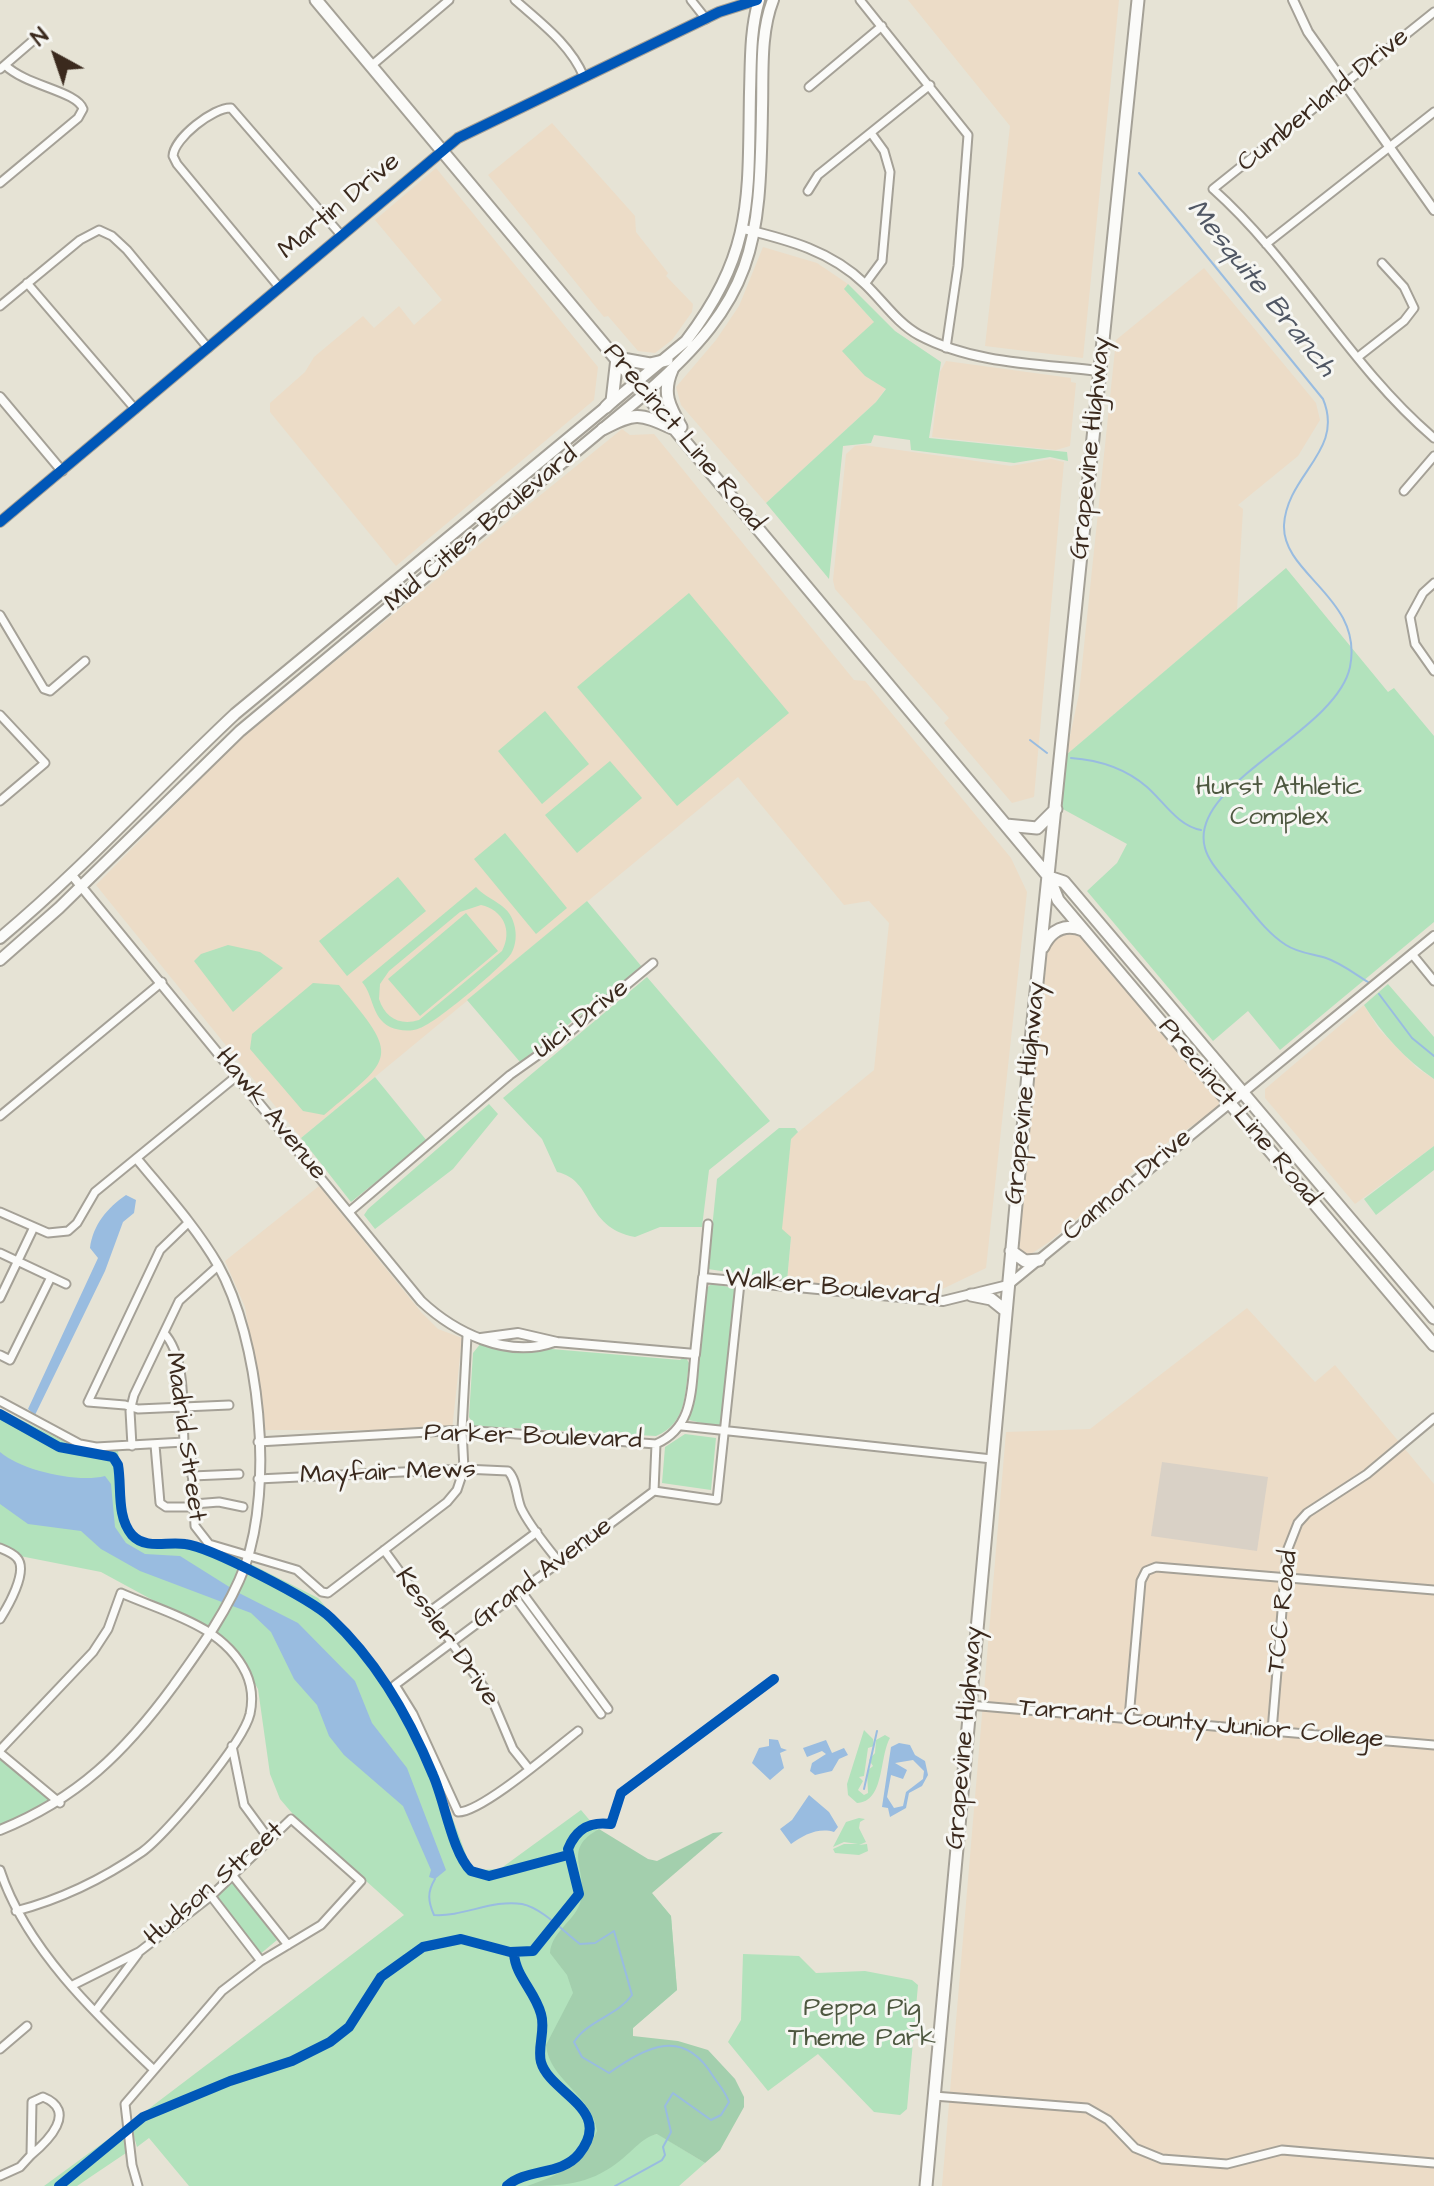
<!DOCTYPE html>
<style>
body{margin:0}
#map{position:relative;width:1434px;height:2186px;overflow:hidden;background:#e6e3d5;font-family:"Architects Daughter",sans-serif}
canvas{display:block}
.north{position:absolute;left:16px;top:16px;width:80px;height:80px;-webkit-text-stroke:6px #f6f6f2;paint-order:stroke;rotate:320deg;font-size:22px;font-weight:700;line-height:32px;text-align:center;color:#3b2a1e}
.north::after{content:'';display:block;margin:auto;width:28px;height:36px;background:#3b2a1e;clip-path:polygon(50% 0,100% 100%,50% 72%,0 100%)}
</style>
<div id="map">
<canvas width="1434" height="2186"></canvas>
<div class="north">N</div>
</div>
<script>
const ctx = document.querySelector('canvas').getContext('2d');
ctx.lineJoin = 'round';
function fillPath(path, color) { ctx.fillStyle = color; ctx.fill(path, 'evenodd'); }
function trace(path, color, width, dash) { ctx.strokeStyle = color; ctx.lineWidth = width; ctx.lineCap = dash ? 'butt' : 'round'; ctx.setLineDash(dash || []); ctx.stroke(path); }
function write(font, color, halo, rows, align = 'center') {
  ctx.font = font + ' "Architects Daughter",sans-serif'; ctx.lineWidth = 6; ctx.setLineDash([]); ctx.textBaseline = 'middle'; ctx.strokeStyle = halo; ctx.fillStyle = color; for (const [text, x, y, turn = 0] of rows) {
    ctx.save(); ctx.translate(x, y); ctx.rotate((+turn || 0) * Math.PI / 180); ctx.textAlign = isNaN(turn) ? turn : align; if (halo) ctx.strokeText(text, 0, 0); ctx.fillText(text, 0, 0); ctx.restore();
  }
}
const built = new Path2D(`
 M908,0H1119L1083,358L985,346L1010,126Z
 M552,123L635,216L636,232L668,273L666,276L693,304L692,312L672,340L655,353L638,351L608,316L604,317L488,175Z
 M436,168L598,367L594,400L396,566L270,412V403L305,372L314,357L363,316L374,328L399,306L414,325L442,300L375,220Z
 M763,247L817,263L848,284L844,289L874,322L865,376L886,388L876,402L766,503L681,405L676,387L716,340L739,306Z
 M1204,268L1316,403L1320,420L1298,456L1238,505L1243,509L1237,610L1066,755L1079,694L1116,340Z
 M946,361L1071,378V382L1076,383L1070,446L1056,450L932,437L940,372Z
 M622,429L630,435L654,434L854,680L865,681L1011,858L1027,892L986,1268L932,1294L857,1290L787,1281L791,1238L781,1229L791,1138L874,1070L889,923L869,901L844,905L738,777L301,1138L96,885L244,735Z
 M864,445L1011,466L1051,459L1064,462L1034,797L1012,803L944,723L949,718L835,589L833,580L846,454L855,446Z
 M1063,930L1078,934L1220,1102L1216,1110L1168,1142L1049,1242L1028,1256L1020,1250L1019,1238L1041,1011L1048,946Z
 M1364,1005L1378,1028L1417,1068L1434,1079V1146L1355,1204L1265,1098V1089Z
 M319,1186L421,1312L438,1329L462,1338L452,1430H265L245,1307L225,1261Z
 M1247,1308L1315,1382L1335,1365L1434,1484V2186H942L1006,1432L1090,1429Z`);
const industrial = new Path2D(`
 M1162,1462L1268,1477L1257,1551L1151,1536Z`);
const green = new Path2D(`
 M848,284L895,331L941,362L929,438L1067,452L1068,461L1050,457L1014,463L911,450L910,440L874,435L871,443L843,446L829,579L766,503L876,402L886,389L865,376L842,351L874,322L844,289Z
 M1286,568L1388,692L1394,688L1434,736V922L1280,1050L1248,1011L1213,1041L1087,891L1117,863L1127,844L1061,808L1066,755Z
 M689,593L789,713L677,806L577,687Z
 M545,711L589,764L542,804L498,751Z
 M610,761L642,798L577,853L545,815Z
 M505,833L567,908L536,934L474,859Z
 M398,877L426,911L347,976L319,941Z
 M476,887C488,901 509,903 514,924C517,934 516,945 511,954C502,967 436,1023 420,1028C411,1032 399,1031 390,1027C371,1017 374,996 362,982ZM481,905C503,910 513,930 502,951L419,1020C400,1026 385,1018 379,999L380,984L389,971L460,912Z
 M587,901L642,967L520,1062L467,1000Z
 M466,913L498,951L420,1016L388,979Z
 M228,945L260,952L283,968L233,1012L194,961L201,954Z
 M647,977L770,1121L709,1170L702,1227H660L635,1237C583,1227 595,1180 557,1172L542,1139L503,1098Z
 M313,983L339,985C400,1058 395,1056 324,1115L303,1111L250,1049L252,1034Z
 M1388,984L1434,1037V1079C1406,1060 1382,1034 1364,1005Z
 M375,1077L427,1141L351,1202L301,1138Z
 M489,1104L498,1114L453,1169L375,1229L364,1215L368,1209Z
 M779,1128H795L798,1132L791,1139L782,1229L791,1237L787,1281L708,1269L717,1179Z
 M1434,1146V1170L1376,1215L1364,1199Z
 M712,1283L736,1289L722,1424L718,1427L689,1420L704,1291Z
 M481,1343L680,1360L685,1356L689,1363C685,1392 687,1424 656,1436L474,1426L469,1417L473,1353Z
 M0,1409L73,1446L118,1450L124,1515L137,1537L157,1542L193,1541L237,1557L318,1598L383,1674L405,1709L439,1781L469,1863L477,1870L500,1869L581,1810L671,1916L677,1990L593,2062L649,2135L658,2134L705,2163L679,2186H189L149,2138L137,2147L130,2123L404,1915L298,1820L280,1799L270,1774L258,1689L230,1642L101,1572L20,1556L0,1543Z
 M685,1434L716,1438L711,1490L662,1483L665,1447Z
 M864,1730L873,1739L874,1746L868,1748L864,1776L859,1777L863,1781L858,1790L864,1795L868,1793L867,1771L873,1766L869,1760L875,1753L876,1740L885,1735L890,1738C879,1757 885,1802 857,1803L848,1795L847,1784Z
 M0,1758L50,1801L36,1811L0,1825Z
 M859,1818L865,1819L860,1822L859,1828L866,1842L859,1845L867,1844L868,1851L859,1855L835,1853L833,1849L844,1844H858L844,1842L833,1847L846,1822Z
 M232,1882L277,1940L259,1955L214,1895Z
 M743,1954L799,1956L816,1973L865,1971L912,1980L918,1985L907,2109L900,2115L874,2112L818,2054L768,2091L728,2042L741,2020Z
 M122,2129L126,2153L77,2186H44Z`);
const forest = new Path2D(`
 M599,1829L648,1859L657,1861L713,1833L723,1832L652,1893L671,1916L677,1990L633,2028V2036L678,2041L708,2050L735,2079L744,2097V2107L720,2150L705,2163L657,2134C642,2137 630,2154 617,2163C588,2185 561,2186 527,2186C560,2175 582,2164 597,2131C593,2096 549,2080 546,2045L573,1993L567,1975L550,1953C552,1930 576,1921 581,1900C588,1868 561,1850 599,1829Z`);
const water = new Path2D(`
 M126,1195L136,1200L134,1213L123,1222L105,1271L35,1415L28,1409L98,1258L90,1248C93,1225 107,1208 126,1195Z
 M0,1452C22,1471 78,1483 105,1476L111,1484L115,1527L126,1543L145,1554L180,1556L239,1593L298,1623L355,1681L372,1723L407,1768L446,1870L435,1879L429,1877L431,1870L403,1806L344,1755L329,1736L317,1705L294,1679L271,1632L251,1613L140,1571L101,1549L81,1531L28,1524L0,1504Z
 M769,1739L778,1740L781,1748L787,1750L780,1753L784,1768L770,1780L752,1763L759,1748L769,1746Z
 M826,1740L832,1753L844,1748L848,1755L839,1759L832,1771L815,1775L810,1771L812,1763L826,1754L822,1751L807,1757L803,1748Z
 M899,1743L910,1745L915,1755L925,1761L928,1775L922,1786L909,1793L906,1808L890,1817L888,1808L882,1807L891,1747ZM913,1760L924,1771L923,1779L906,1792L903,1806L894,1808L887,1797L891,1775L903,1779L907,1770L895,1763Z
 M809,1795L829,1812L838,1827L834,1832C819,1827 803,1835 791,1844L780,1829L792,1820Z`);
const stream = new Path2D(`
 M1139,173L1323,399C1345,451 1287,474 1284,525C1282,575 1364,598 1350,667C1336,733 1187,784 1205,848C1209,863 1223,876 1232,888C1249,907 1264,931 1286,945C1298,953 1313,954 1326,958C1341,963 1355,974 1368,982
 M1030,740L1047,753
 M1071,758C1099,760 1125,768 1147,787C1164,802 1178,826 1201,830
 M1379,994L1412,1038L1434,1056
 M864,1789L877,1731
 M435,1879C427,1892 428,1901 434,1915C463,1917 493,1899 522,1904C542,1908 564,1932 580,1944L595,1943L614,1931L632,1995C617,2016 588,2020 574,2042L582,2057L609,2073C648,2046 683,2027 713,2076C719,2085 725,2091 729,2102L721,2115L711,2120L673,2093L665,2106L671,2132L663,2147L665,2155L662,2160L615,2186`);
const minor = new Path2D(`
 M515,0C541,23 570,44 584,77
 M691,0L706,19
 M860,0L968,135L958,266L946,348
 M1434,12L1213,189C1296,263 1349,366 1434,438
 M371,66L449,0
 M0,69L36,38
 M809,87L882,26
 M0,183L78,118L83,109C77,91 26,86 5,65
 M808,191L818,175L930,85
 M1266,244L1434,112
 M27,283L135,409
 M865,284L882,261L890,172L884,151L871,133
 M279,287L177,164L173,156C174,138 214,107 231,108L341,235
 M0,306L80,240L99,230L112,236L127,250L208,348
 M1358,357L1404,321L1414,308L1404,287L1382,263
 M1404,491L1434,456
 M1434,583L1423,593L1410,617L1415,644L1434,671
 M0,615L44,689L50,691L85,661
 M0,715L45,763L0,801
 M1412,954L1434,981
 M0,1116L162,982
 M0,1212L48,1233L68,1231L77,1223L95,1192L238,1075
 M349,1212L510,1075L565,1036L653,963
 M188,1223L160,1250L88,1402L125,1405L138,1409L229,1405
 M0,1253L66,1284
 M703,1278L708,1224
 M0,1298L34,1227
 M164,1333C187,1358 182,1411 184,1442L191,1448L195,1526L209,1544L297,1570L322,1592L328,1593L447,1502L457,1490L464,1469L462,1430L467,1336
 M0,1355L10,1360L51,1277
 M0,1401L80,1444L96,1447L184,1442
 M682,1426L992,1459
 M258,1442L462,1430L656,1444C694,1427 691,1390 695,1354
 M155,1445L160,1503L166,1507H194
 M132,1446L130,1411L134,1395L179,1301L218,1266
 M192,1476L239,1474
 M258,1479L464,1469L508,1471C517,1480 516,1496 521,1508C530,1527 546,1545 559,1562
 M654,1491L717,1500L740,1283
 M194,1504L219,1502L243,1507
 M0,1548C5,1550 14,1554 17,1558C29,1571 7,1608 0,1619
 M384,1550L491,1697L513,1749L529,1769
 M521,1591L608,1709
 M514,1596L601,1714
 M429,1612L537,1532
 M969,1705L1434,1745
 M1129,1718L1141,1581L1146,1571L1156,1567L1434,1590
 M578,1731C556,1748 481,1813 458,1812L413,1714L395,1685L654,1491L656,1444
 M1272,1731L1287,1551L1298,1523L1307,1513L1367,1474L1434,1418
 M232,1746L244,1805L269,1839
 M0,1750L93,1652L108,1629L121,1593C166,1613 223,1625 246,1673C252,1686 253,1700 250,1714C243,1743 167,1834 142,1852C103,1879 62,1899 16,1911
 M0,1753L60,1803
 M0,1870C25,1947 95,2014 153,2069
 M233,1876L288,1945
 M211,1896L261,1961
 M73,1985L139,1952L211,1896L291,1819L361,1881L321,1925L261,1961L222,1991L125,2104L132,2165L138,2186
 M96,2010L138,1954
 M0,2049L27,2026
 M934,2096L1087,2108L1108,2120L1135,2148L1162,2159L1227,2164L1282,2150L1434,2163
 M43,2097C78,2111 48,2141 31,2155L32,2102Z
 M0,2176L20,2167L31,2155`);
const tertiary = new Path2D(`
 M1293,0L1308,32L1434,210
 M744,229C789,240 831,251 865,284C883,301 897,323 919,335C973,364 1039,364 1099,371
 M0,397L62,471
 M0,522L458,138L719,12L757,0
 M71,874L421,1301C454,1332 507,1359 554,1342
 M481,1338L518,1333L557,1342L695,1354L703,1278L943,1301L1008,1285L1434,936
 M0,1830C77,1799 125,1752 174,1685C200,1649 229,1609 245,1566C274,1485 260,1340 218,1265C196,1227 165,1193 137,1159`);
const secondary = new Path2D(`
 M0,938C83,869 156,788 235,714L686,341C754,251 748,199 750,92C751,61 750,30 759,0
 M0,960L59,908L240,731L646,393C755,298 760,247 762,109C763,73 760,33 773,0`);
const primary = new Path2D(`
 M316,0L1049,877L1058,900L1434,1345
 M672,370C662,393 669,406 681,427
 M606,407L612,401L617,358L650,364L667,360
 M603,429C635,412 639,413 672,428
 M1006,825L1037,828L1056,809
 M1049,877L1064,882L1434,1318
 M1043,947C1051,930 1065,923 1083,930
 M1011,1251L1025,1261L1039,1260
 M971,1295L991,1299L1006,1311
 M926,2186L1031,1041L1138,0`);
const cycleway = new Path2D(`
 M0,522L458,138L719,12L757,0
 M0,1414L59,1447L113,1457L118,1465C122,1487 116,1516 132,1535C146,1550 167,1541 185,1544C210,1547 311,1599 331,1618C376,1660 410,1719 433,1775C445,1802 452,1852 471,1871L489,1876L568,1855
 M59,2186L143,2117L230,2081L292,2061L330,2042L349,2027L381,1977L423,1947L461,1939L510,1952L533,1951L579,1894L568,1849C576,1829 589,1821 611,1824L621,1793L774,1679
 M507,2186C526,2168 561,2176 579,2154C615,2109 550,2094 541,2062C537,2047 546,2030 541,2014C535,1991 515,1976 514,1953`);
const streetNames = [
 ["Cumberland Drive",1324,101,-39],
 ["Martin Drive",340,207,-40],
 ["Precinct Line Road",683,438,50],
 ["Grapevine Highway",1092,448,-84],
 ["Mid Cities Boulevard",482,530,-40],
 ["Uici Drive",582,1020,-38],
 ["Grapevine Highway",1027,1093,-84],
 ["Precinct Line Road",1238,1113,50],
 ["Hawk Avenue",270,1115,51],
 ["Cannon Drive",1128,1186,-40],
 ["Walker Boulevard",832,1289,5],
 ["Madrid Street",184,1437,82],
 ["Parker Boulevard",533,1438,2],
 ["Mayfair Mews",388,1474,-2],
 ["Grand Avenue",543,1574,-37],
 ["TCC Road",1284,1612,-84],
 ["Kessler Drive",446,1638,55],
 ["Tarrant County Junior College",1201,1725,5],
 ["Grapevine Highway",966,1738,-85],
 ["Hudson Street",215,1885,-41]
];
const parkNames = [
 ["Hurst Athletic",1279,789],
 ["Complex",1279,819],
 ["Peppa Pig",862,2010],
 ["Theme Park",862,2040]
];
const waterNames = [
 ["Mesquite Branch",1260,289,51]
];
fillPath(built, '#ecdcc7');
fillPath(industrial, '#d9d1c6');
fillPath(green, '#b2e2bc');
fillPath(forest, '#a3cfad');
fillPath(water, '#99bce0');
trace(stream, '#99bce0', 2);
trace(minor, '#a5a197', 11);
trace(tertiary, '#a5a197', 12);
trace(secondary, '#a5a197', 14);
trace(primary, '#a5a197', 15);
trace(minor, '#fbfbf9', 7);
trace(tertiary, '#fbfbf9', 8);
trace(secondary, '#fbfbf9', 10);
trace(primary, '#fbfbf9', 11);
trace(cycleway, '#0057b8', 10);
write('26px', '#3b2a1e', '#f6f6f2', streetNames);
write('26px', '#4e5840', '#f6f6f2', parkNames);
write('italic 28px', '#505764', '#f6f6f2', waterNames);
</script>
